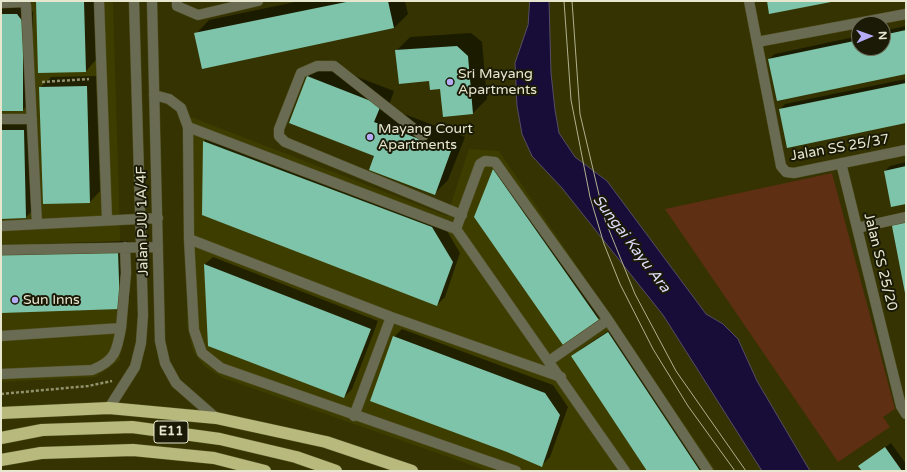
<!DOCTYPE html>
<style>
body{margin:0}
#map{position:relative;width:907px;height:472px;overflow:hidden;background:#343301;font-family:"Varela Round",sans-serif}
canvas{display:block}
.frame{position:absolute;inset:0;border:2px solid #e6e7ce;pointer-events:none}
.north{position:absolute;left:851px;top:16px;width:40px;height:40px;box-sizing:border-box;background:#1a1a07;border:1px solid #6c6c57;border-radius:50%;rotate:88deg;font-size:11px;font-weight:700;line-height:16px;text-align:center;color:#e6e7ce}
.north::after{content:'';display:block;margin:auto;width:14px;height:18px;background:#b5acf8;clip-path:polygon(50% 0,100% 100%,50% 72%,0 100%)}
</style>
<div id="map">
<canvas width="907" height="472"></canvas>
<div class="frame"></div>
<div class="north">N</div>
</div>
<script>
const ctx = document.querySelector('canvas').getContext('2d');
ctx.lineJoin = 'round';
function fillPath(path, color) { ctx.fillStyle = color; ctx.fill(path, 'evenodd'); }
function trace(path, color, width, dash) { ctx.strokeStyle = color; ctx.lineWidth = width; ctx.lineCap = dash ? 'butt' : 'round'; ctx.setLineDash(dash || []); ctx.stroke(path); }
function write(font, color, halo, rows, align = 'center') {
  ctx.font = font + ' "Varela Round",sans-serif'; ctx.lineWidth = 4; ctx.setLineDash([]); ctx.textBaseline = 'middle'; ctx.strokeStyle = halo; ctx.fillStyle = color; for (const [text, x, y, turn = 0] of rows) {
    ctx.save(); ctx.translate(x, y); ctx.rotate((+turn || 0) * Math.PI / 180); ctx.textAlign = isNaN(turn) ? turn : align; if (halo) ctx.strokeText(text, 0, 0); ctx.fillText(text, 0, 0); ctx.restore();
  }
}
const built = new Path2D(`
 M1,1H113L120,233V360L96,377L1,382Z
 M191,117L447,216L469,149L499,151L716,471H488L223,378L204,366L193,351L187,324Z`);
const green = new Path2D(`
 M832,173L895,409L883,417L890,427L838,462L665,209Z`);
const water = new Path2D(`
 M530,1H549L551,73L555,110L559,133L575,157L607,181L706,314L723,324L738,339L757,381L810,471H762L663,315L562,188L532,156L522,134L517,106L515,63L528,25Z`);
const shadow = new Path2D(`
 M37,1H94L96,60L86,71Z
 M300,1H405L408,14L394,28L196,34L209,20Z
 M1,4H27L33,12V99L23,110H1Z
 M906,26V73L769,59L775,54L859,36V48H883V31Z
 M471,33L482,42L487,99L473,113L444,116L441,88L396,51L410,37Z
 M321,63L394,91L388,108L465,137L448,180L434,194L375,156L308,77Z
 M96,76L100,191L90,202L40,88L51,77Z
 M906,79V122L780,110L785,104Z
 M34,120L36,207L26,217L1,218V121Z
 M212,133L440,219L460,253L445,297L437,305L203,215L204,141Z
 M501,162L606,311L598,319L476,217L494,169Z
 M906,162V203L885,171L890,166Z
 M128,241L130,298L120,308L1,312V245Z
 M213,257L378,321L352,389L344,397L209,345L205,264Z
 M617,325L713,471H648L573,357L581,349Z
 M402,329L553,385L568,407L550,457L542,465L394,337Z
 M891,443L906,464V471H863L860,466Z`);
const building = new Path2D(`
 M36,1H84L86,72L38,73Z
 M351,1H388L394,28L202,69L194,33Z
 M767,1H831V2L769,14Z
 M1,14H17L23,22V111H1Z
 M906,30V74L777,101L768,59L859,40V48H883V35Z
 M457,46L468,56L473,114L443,117L440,89L430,90L429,81L399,84L395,50Z
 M307,76L381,105L374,122L451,151L435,195L369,170L374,156L289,123Z
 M906,83V123L787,148L779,109Z
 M87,86L90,203L43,204L39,87Z
 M1,130H24L26,218L1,219Z
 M203,141L432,227L453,262L437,306L202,215Z
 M906,166V204L891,207L884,171Z
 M493,169L599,320L563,345L474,217Z
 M906,218V293H905L891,221Z
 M118,251L120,309L1,313V255Z
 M204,264L371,329L344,398L208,346Z
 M608,332L700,471H647L571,356Z
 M393,336L545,393L560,415L542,467L507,452L370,401Z
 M885,447L902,471H862L858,466Z`);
const path = new Path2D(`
 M42,82L89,79
 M1,394L88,386L112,381`);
const minor = new Path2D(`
 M99,1L107,220
 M152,1L160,341L165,363L176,383L216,418
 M177,1V6L198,15L258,1
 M749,1L781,166L786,172L794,173L906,150
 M1,3L23,2L26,5L37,224
 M757,42L906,14
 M154,95L169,99L181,108L188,127L189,239L194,330L202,353L221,368L516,471
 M1,119H32
 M188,127L456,229L625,471
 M423,136L334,66H317L301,73L279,129V136L285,142L462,215
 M841,163L901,406L906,414
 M1,226L158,218
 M857,228L906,217
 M456,229L480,164L485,161L495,162L608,320L549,361
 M189,239L391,317L561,377
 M1,250L158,247
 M608,320L708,471
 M1,336L121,328L126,273L125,247
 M1,374L92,370C115,361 117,351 121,328
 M109,408L135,367L141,343L143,315L134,1
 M354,416L391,317`);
const highway = new Path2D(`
 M1,413L109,408L216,418L326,442L412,471
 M1,438L42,430L132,427L220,439L296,457L336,471
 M1,460L41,453L133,450L214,458L265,471`);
const tram = new Path2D(`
 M564,1L571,100L590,197L604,244L620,284L653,349L688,406L735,471
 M572,1L580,114L605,220L635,294L676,371L746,471`);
const markers = [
 [450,82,4,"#b5acf8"],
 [370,137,4,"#b5acf8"],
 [15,300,4,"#b5acf8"]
];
const shields = [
 [171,432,34]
];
const shieldNames = [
 ["E11",171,432]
];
const poiNames = [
 ["Sri Mayang",458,74],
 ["Apartments",458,90],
 ["Mayang Court",378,129],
 ["Apartments",378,145],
 ["Sun Inns",23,300]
];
const streetNames = [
 ["Jalan SS 25/37",840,148,-10],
 ["Jalan PJU 1A/4F",143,221,-91],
 ["Jalan SS 25/20",880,262,76]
];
const waterNames = [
 ["Sungai Kayu Ara",631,244,53]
];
fillPath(built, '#3e3d00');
fillPath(green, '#5e2f13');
fillPath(water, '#180d38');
trace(water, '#564e65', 1);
fillPath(shadow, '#0007');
fillPath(building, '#7ec4aa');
trace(minor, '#505022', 11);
trace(highway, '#505022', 13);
trace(path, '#92926e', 2.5, [3, 2]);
trace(minor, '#6a6b53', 10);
trace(highway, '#b8b97d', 12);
trace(tram, '#b0b090', 1);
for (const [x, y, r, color] of markers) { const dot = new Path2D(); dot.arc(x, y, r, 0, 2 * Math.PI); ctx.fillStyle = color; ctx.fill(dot); trace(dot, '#1a1a07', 1.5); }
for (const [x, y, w] of shields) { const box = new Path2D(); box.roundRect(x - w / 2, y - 11, w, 22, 3); ctx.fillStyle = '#1a1a07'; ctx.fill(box); trace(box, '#e6e7ce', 1); }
write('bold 13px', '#e6e7ce', null, shieldNames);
write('14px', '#e6e7ce', '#1a1a07', poiNames, 'left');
write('14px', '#e6e7ce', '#1a1a07', streetNames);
write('italic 15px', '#dfdcfc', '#1a1a07', waterNames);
</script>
